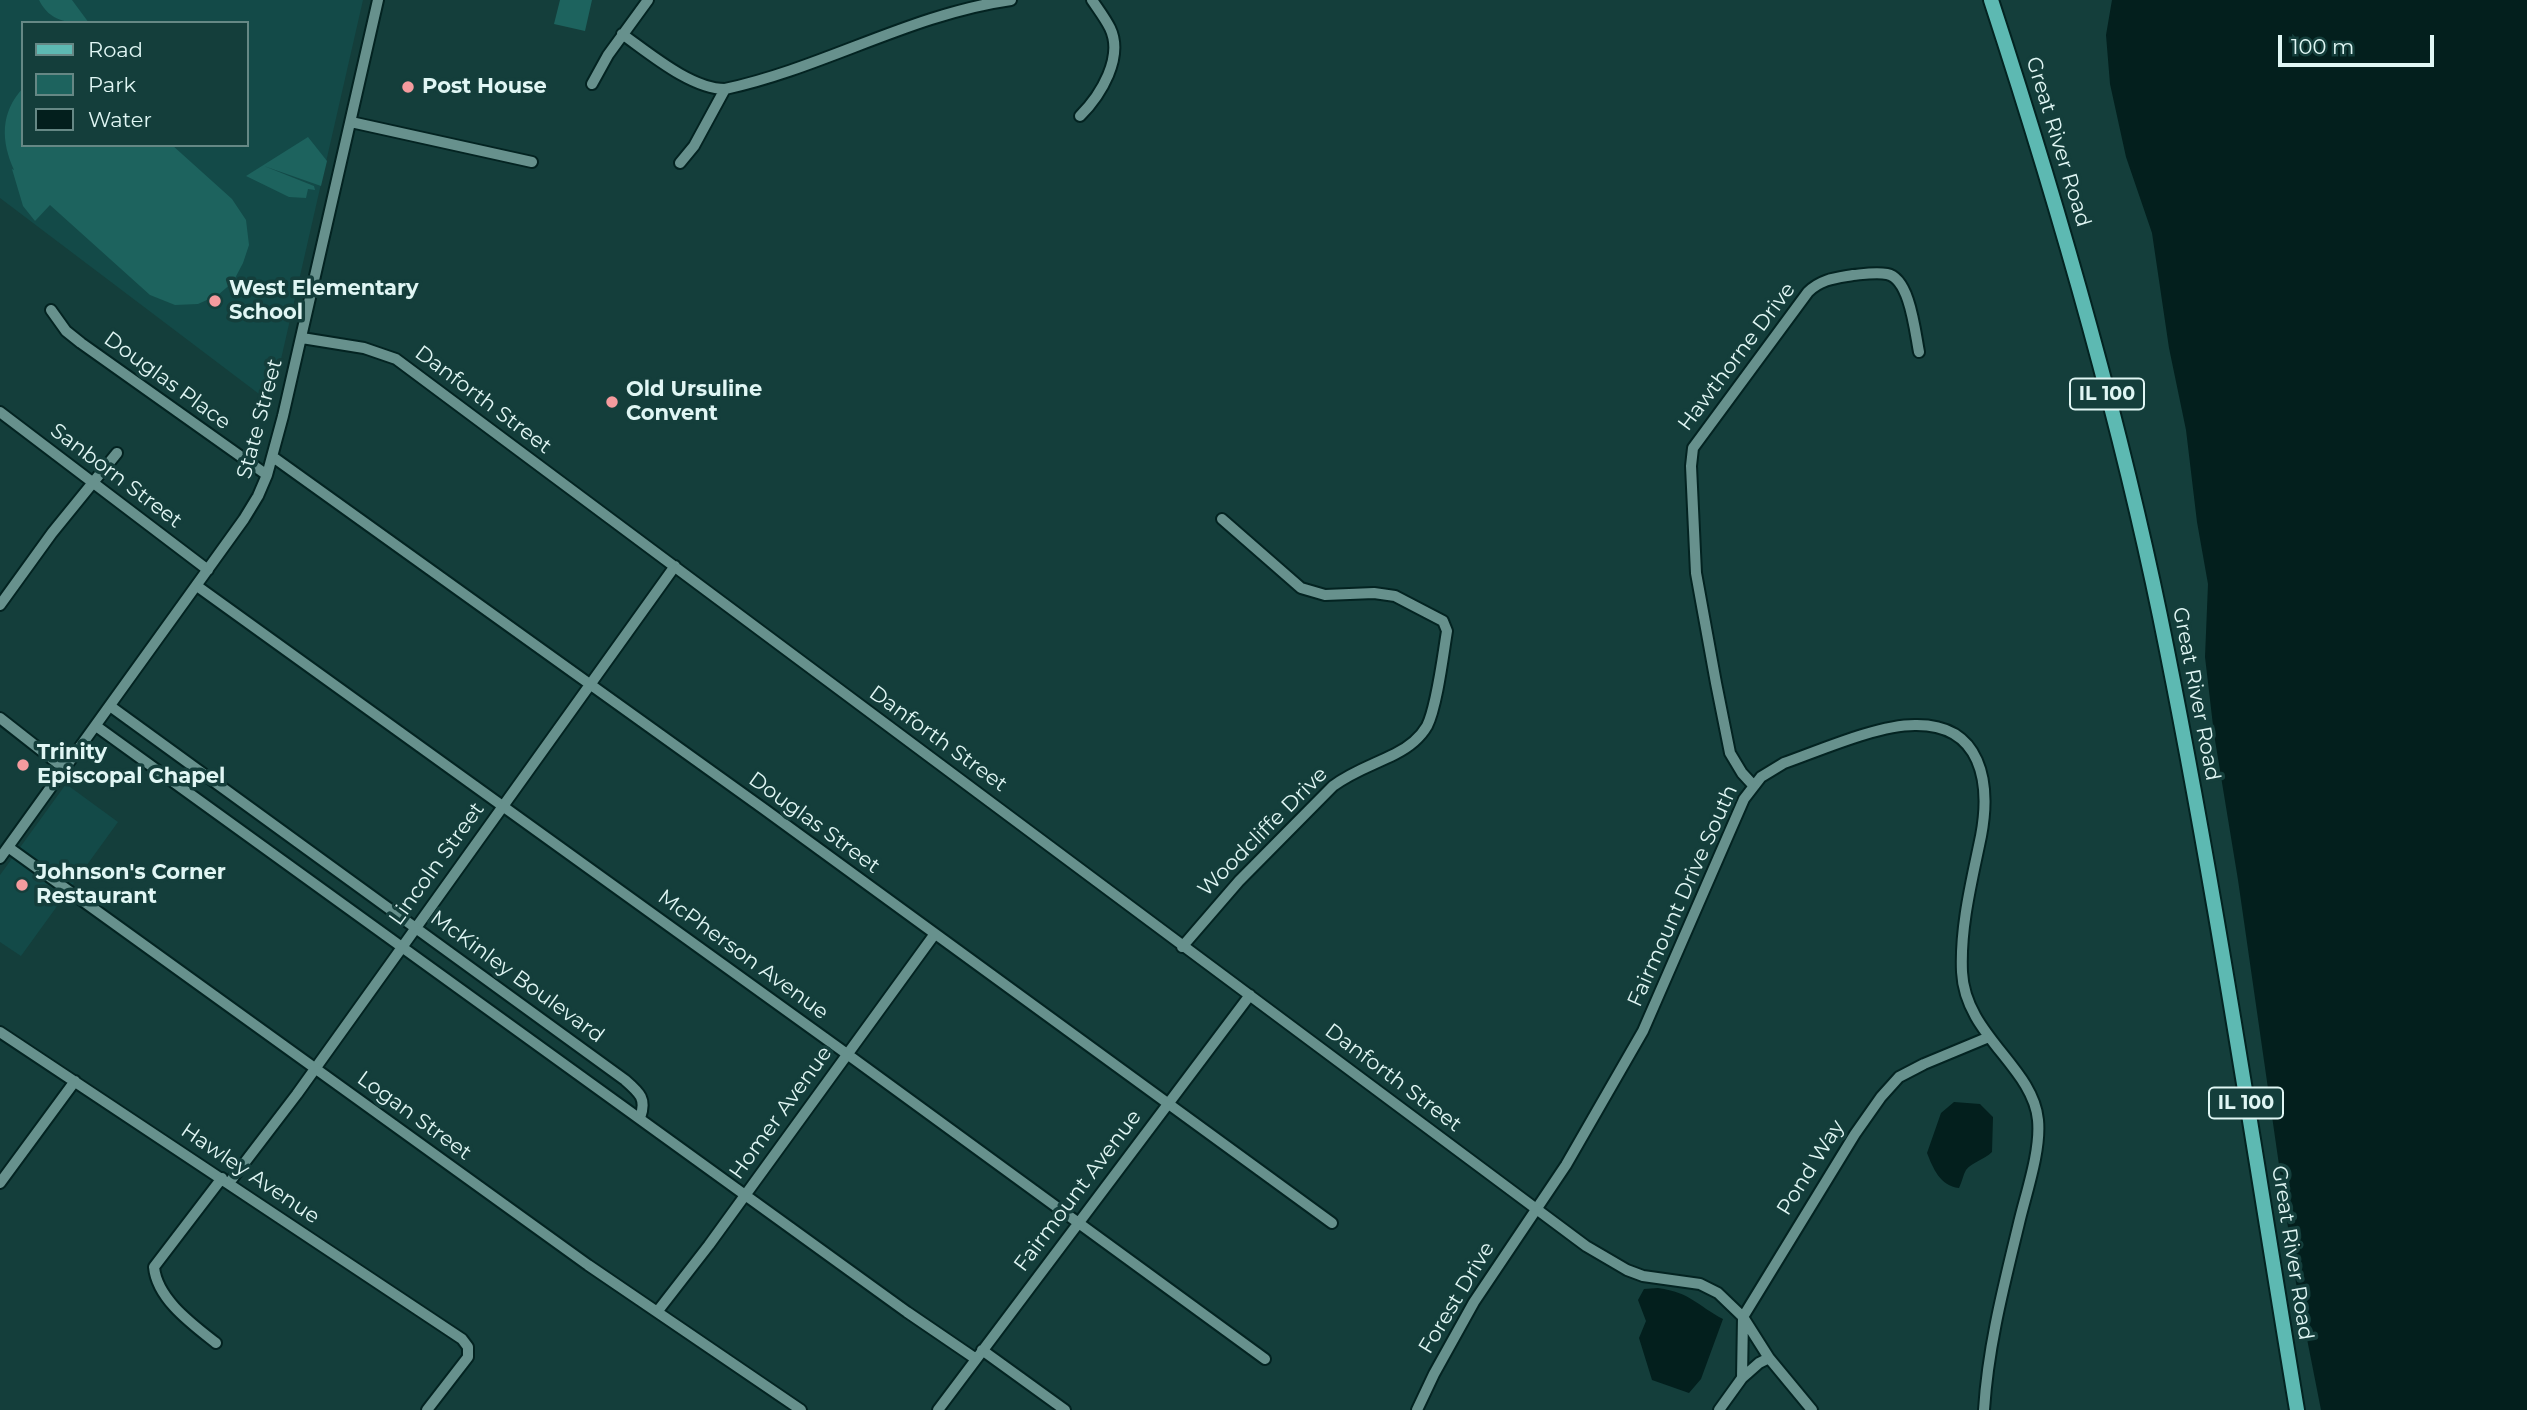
<!DOCTYPE html>
<style>
body{margin:0}
#map{position:relative;width:2527px;height:1410px;overflow:hidden;background:#143e3b;font-family:Montserrat,sans-serif}
canvas{display:block}
.legend{position:absolute;left:21px;top:21px;width:228px;height:126px;box-sizing:border-box;background:#143e3b;border:2px solid #668885;margin:0;padding:9px 12px;list-style:none;font-size:21px;color:#e0f6f4}
.legend li{display:flex;align-items:center;gap:14px;height:35px}
.legend b{width:35px;border:2px solid #668885}
.scale{position:absolute;left:2278px;top:35px;width:156px;height:32px;box-sizing:border-box;border:4px solid #e0f6f4;border-top:0;padding-left:9px;font-size:21px;line-height:24px;white-space:nowrap;color:#e0f6f4;-webkit-text-stroke:5px #143e3b;paint-order:stroke}
</style>
<div id="map">
<canvas width="2527" height="1410"></canvas>
<ul class="legend">
<li><b style="height:9px;background:#5db9b2"></b>Road</li>
<li><b style="height:19px;background:#1d635e"></b>Park</li>
<li><b style="height:19px;background:#031f1d"></b>Water</li>
</ul>
<div class="scale">100 m</div>
</div>
<script>
const ctx = document.querySelector('canvas').getContext('2d');
ctx.lineJoin = 'round';
function fillPath(path, color) { ctx.fillStyle = color; ctx.fill(path, 'evenodd'); }
function trace(path, color, width, dash) { ctx.strokeStyle = color; ctx.lineWidth = width; ctx.lineCap = dash ? 'butt' : 'round'; ctx.setLineDash(dash || []); ctx.stroke(path); }
function write(font, color, halo, rows, align = 'center') {
  ctx.font = font + ' Montserrat,sans-serif'; ctx.lineWidth = 7; ctx.setLineDash([]); ctx.textBaseline = 'middle'; ctx.strokeStyle = halo; ctx.fillStyle = color; for (const [text, x, y, turn = 0] of rows) {
    ctx.save(); ctx.translate(x, y); ctx.rotate((+turn || 0) * Math.PI / 180); ctx.textAlign = isNaN(turn) ? turn : align; if (halo) ctx.strokeText(text, 0, 0); ctx.fillText(text, 0, 0); ctx.restore();
  }
}
const built = new Path2D(`
 M0,0H363L271,403L0,198ZM23,23H247V145H23Z
 M66,784L118,822L21,956L0,942V875Z`);
const green = new Path2D(`
 M39,0H72L89,23C68,23 50,22 39,0Z
 M560,0H592L585,31L554,24Z
 M23,88V145H172L232,199L246,220L249,245L243,263L233,282L218,295L198,304L175,305L150,295L50,205L35,221L23,206L12,169L14,170C1,141 0,113 23,88Z
 M308,137L327,161L321,186L264,166L314,186L315,190L308,189L306,198L289,197L246,176Z`);
const water = new Path2D(`
 M2112,0H2527V1410H2321L2296,1283L2238,880L2214,734L2205,657L2208,584L2197,522L2186,430L2169,348L2152,233L2126,157L2110,84L2106,35Z
 M1954,1102L1980,1104L1993,1117L1992,1152C1984,1160 1972,1162 1966,1170C1963,1175 1962,1182 1959,1188C1940,1186 1933,1168 1927,1153L1941,1113Z
 M1658,1288C1692,1293 1696,1305 1723,1319L1701,1379L1689,1393L1652,1380L1639,1338L1646,1321L1638,1300L1644,1289Z`);
const minor = new Path2D(`
 M622,34C649,53 691,89 725,89C823,68 911,14 1011,0
 M592,84L608,55L648,0
 M1080,116C1101,95 1124,57 1110,28C1105,18 1098,9 1092,0
 M351,122L532,162
 M680,163L694,146L725,89
 M51,310L66,331L81,343L267,475
 M302,338L364,348L396,359L1586,1246L1627,1270L1643,1276L1700,1284L1718,1293L1743,1317L1769,1358L1812,1410
 M0,412L208,570
 M273,457L764,809L1332,1223
 M197,586L847,1054L1265,1359
 M0,605L52,533L117,453
 M110,706L625,1080C640,1093 647,1099 640,1118
 M0,718L65,769
 M96,726L907,1312L976,1359
 M1753,785L1742,773L1730,753L1716,683L1696,573L1691,466L1693,448L1808,292C1821,279 1836,278 1853,275C1864,274 1876,272 1887,274C1910,278 1915,332 1919,352
 M8,847L588,1265L801,1410
 M0,858L244,519L258,496L267,475L283,416L378,0
 M1182,947L1239,881L1333,786C1353,771 1373,765 1395,754C1407,748 1420,738 1427,726C1437,706 1443,655 1447,631L1443,621L1395,596L1374,593L1325,595L1301,588L1222,519
 M0,1032L462,1339L468,1347V1357L427,1410
 M0,1183L75,1081
 M229,1183L297,1094L675,566
 M657,1312L709,1245L934,935
 M216,1343C192,1324 157,1299 154,1267L222,1178
 M982,1350L1065,1410
 M1742,1378L1759,1363L1769,1358
 M938,1410L1250,995
 M1417,1410L1434,1374L1474,1302L1566,1165L1643,1031L1744,799L1761,777L1784,763C1821,750 1877,725 1915,725C1982,724 1991,783 1981,836C1972,880 1960,926 1962,972C1965,1035 2033,1067 2038,1120C2041,1151 2026,1193 2019,1223C2004,1285 1988,1346 1984,1410
 M1719,1410L1742,1378L1743,1317L1855,1134L1881,1097L1899,1077L1924,1064L1989,1037`);
const major = new Path2D(`
 M1991,0C2057,202 2117,408 2160,616C2214,879 2253,1145 2297,1410`);
const markers = [
 [408,87,7,"#f59b9e"],
 [215,301,7,"#f59b9e"],
 [612,402,7,"#f59b9e"],
 [23,765,7,"#f59b9e"],
 [22,885,7,"#f59b9e"]
];
const shields = [
 [2107,394,74],
 [2246,1103,74]
];
const shieldNames = [
 ["IL 100",2107,394],
 ["IL 100",2246,1103]
];
const poiNames = [
 ["Post House",422,87],
 ["West Elementary",229,289],
 ["School",229,313],
 ["Old Ursuline",626,390],
 ["Convent",626,414],
 ["Trinity",37,753],
 ["Episcopal Chapel",37,777],
 ["Johnson's Corner",36,873],
 ["Restaurant",36,897]
];
const streetNames = [
 ["Great River Road",2058,142,73],
 ["Hawthorne Drive",1737,357,-53],
 ["Douglas Place",167,381,36],
 ["Danforth Street",483,400,37],
 ["State Street",260,419,-75],
 ["Sanborn Street",116,476,37],
 ["Great River Road",2196,694,79],
 ["Danforth Street",938,739,36],
 ["Douglas Street",814,823,36],
 ["Woodcliffe Drive",1263,832,-45],
 ["Lincoln Street",437,864,-54],
 ["Fairmount Drive South",1683,896,-66],
 ["McPherson Avenue",743,955,36],
 ["McKinley Boulevard",517,977,36],
 ["Danforth Street",1393,1078,37],
 ["Homer Avenue",781,1113,-54],
 ["Logan Street",414,1116,36],
 ["Pond Way",1811,1168,-58],
 ["Hawley Avenue",250,1174,34],
 ["Fairmount Avenue",1078,1191,-53],
 ["Great River Road",2292,1253,81],
 ["Forest Drive",1457,1298,-59]
];
fillPath(built, '#134a48');
fillPath(green, '#1d635e');
fillPath(water, '#031f1d');
trace(minor, '#032321', 14);
trace(major, '#032321', 18);
trace(minor, '#67918d', 10);
trace(major, '#5db9b2', 14);
for (const [x, y, r, color] of markers) { const dot = new Path2D(); dot.arc(x, y, r, 0, 2 * Math.PI); ctx.fillStyle = color; ctx.fill(dot); trace(dot, '#143e3b', 2.5); }
for (const [x, y, w] of shields) { const box = new Path2D(); box.roundRect(x - w / 2, y - 15.5, w, 31, 5); ctx.fillStyle = '#143e3b'; ctx.fill(box); trace(box, '#e0f6f4', 2); }
write('bold 19px', '#e0f6f4', null, shieldNames);
write('bold 21px', '#e0f6f4', '#143e3b', poiNames, 'left');
write('21px', '#e0f6f4', '#143e3b', streetNames);
</script>
